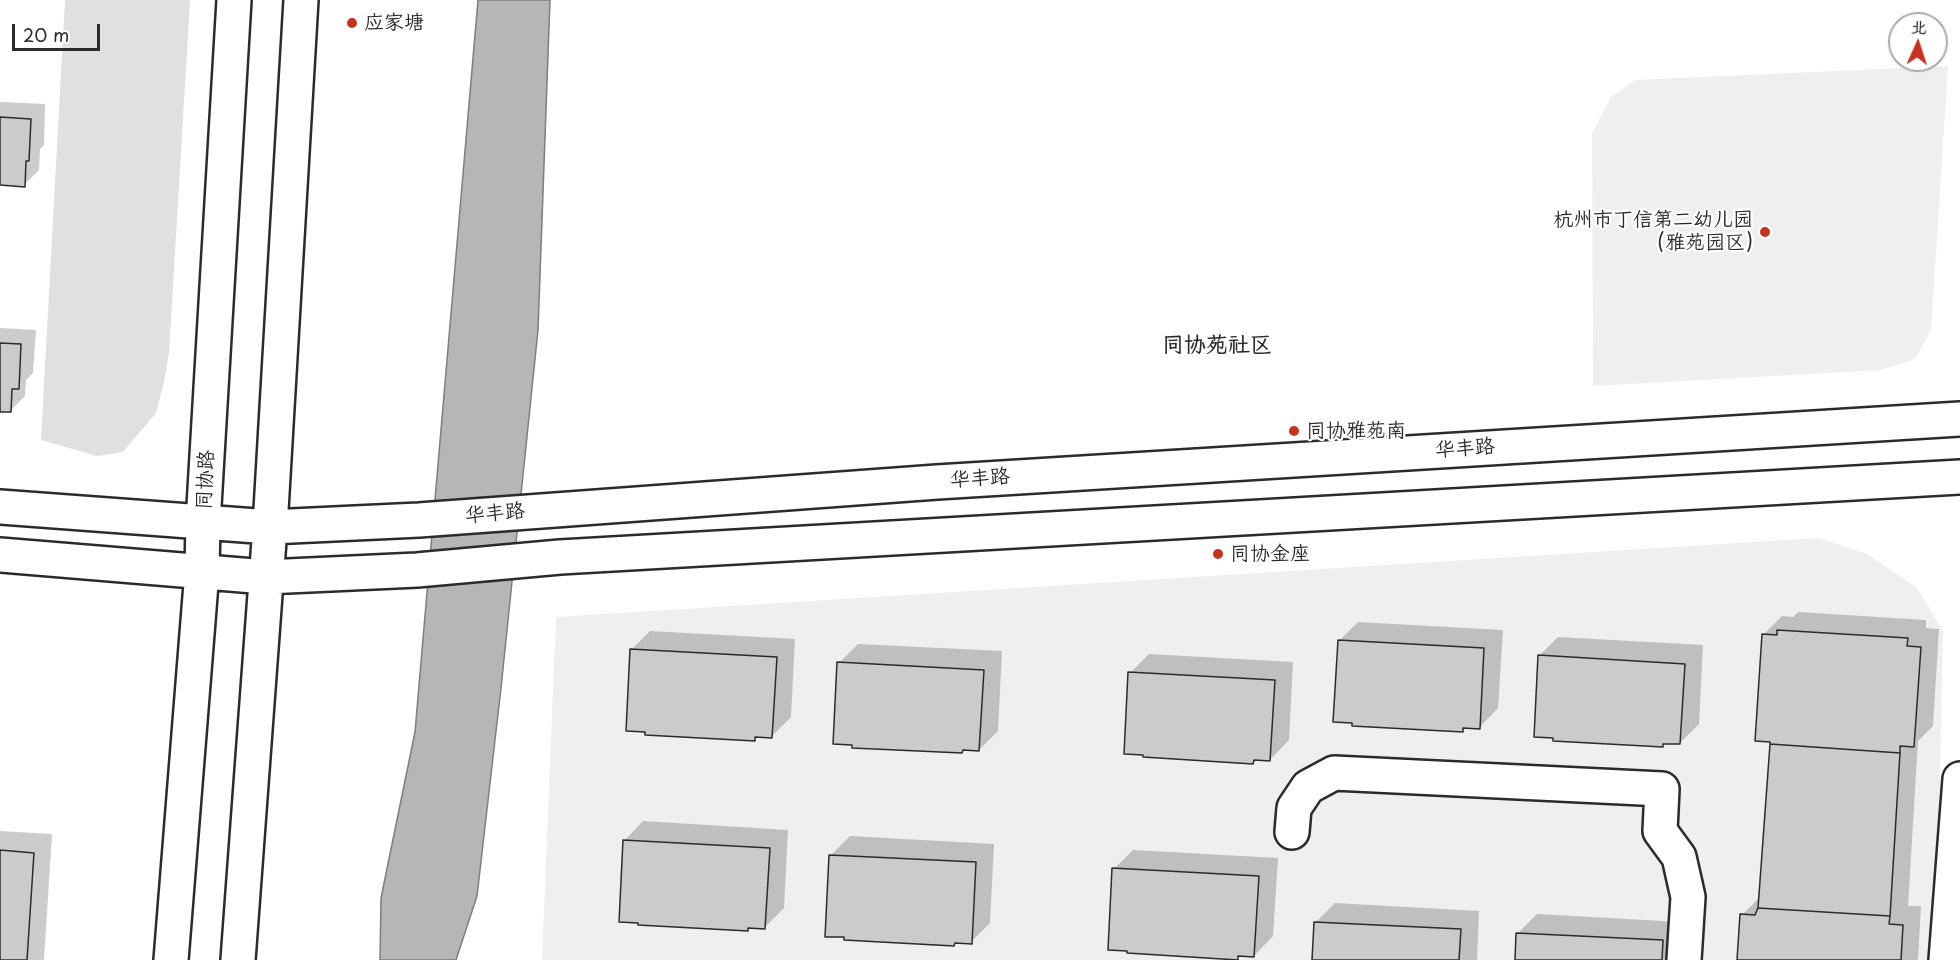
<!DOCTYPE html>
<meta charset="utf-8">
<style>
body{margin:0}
#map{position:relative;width:1960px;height:960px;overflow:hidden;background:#fff;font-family:"Playpen Sans","LXGW WenKai TC",sans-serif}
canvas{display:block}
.north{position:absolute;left:1888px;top:12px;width:60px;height:60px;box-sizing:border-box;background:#fff;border:2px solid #aaa;border-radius:50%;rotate:3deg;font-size:16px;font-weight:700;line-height:24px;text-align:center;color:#2b2b2b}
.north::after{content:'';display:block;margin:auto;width:21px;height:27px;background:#c8321e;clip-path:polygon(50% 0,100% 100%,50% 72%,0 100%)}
.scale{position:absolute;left:12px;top:24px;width:88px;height:27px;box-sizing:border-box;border:3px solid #2b2b2b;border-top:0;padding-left:8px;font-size:18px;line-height:21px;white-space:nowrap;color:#2b2b2b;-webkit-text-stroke:4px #fff;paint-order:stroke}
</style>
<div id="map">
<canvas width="1960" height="960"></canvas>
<div class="north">北</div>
<div class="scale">20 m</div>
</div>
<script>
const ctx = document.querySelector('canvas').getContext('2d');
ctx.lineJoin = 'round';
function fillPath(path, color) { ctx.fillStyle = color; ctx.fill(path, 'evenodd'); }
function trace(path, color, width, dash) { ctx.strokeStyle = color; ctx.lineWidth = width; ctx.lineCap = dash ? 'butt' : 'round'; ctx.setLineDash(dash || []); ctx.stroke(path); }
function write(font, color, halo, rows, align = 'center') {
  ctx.font = font + ' "Playpen Sans","LXGW WenKai TC",sans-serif'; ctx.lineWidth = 4.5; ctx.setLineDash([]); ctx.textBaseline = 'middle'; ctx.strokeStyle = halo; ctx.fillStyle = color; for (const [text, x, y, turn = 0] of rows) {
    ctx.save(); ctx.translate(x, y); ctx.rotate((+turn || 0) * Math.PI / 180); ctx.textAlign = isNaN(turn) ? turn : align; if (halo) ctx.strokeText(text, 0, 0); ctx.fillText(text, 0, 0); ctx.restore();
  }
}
const built = new Path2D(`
 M1948,66L1931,330L1915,359L1881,370L1593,386L1592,133L1611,97L1635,80Z
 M1819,538L1867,554L1917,588L1943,631L1936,960H542L556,617Z`);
const green = new Path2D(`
 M65,0H190L169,353L164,382L156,413L123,452L97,456L41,440Z`);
const water = new Path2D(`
 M478,0H550L538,330L501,688L477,896L456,960H380L381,898L415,732Z`);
const shadow = new Path2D(`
 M0,102L45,104L44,145L40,149L39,170L24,185L0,184Z
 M0,328L36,330L33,373L26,380L25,396L10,411L0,410Z
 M1798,612L1926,620V628L1939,629L1933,726L1918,741L1908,906H1921L1918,960H1739L1742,915L1761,896L1771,740L1763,635L1782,616L1793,617Z
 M1358,622L1503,630L1498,708L1479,728L1465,727L1462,730L1354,721L1339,641Z
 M650,631L795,639L791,717L772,736H758L754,739L631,650Z
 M1558,637L1703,645L1699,724L1680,743L1666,742L1662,746L1539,656Z
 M858,644L1002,651L998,731L979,750L965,749L962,752L839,663Z
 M1149,654L1293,662L1289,740L1270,760L1256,759L1253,762L1130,673Z
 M643,821L788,830L784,908L765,927H751L747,930L624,841Z
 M0,831L52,834L44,960H0Z
 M850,836L994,844L990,923L971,942L957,941L954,944L831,855Z
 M1133,850L1278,858L1273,936L1254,956L1240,955L1237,958L1114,869Z
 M1335,903L1479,911L1477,960H1314L1316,922Z
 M1537,914L1681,922L1679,960H1516L1518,933Z`);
const building = new Path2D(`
 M0,117L31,119L29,161H26L25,187L0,185Z
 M0,343L21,344L19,389H12L11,412H0Z
 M1777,630L1908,638L1907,646L1921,647L1914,747L1900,746V753L1770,744V742L1755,741L1762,634L1777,635Z
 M1338,640L1484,648L1480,729L1463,728V732L1352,726V723L1333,722Z
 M630,649L777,657L772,738L755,737V741L645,735V732L626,731Z
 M1538,655L1685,664L1680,744H1663V747L1553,741V738L1534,737Z
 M837,662L984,670L979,751L963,750L962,753L852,748V745L833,744Z
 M1128,672L1275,680L1270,761L1254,760L1253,764L1143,757V755L1124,754Z
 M1770,744L1900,753L1890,916L1758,908Z
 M623,840L770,848L765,929L748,928V931L638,925V923L619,922Z
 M0,850L34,853L27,960H0Z
 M829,855L976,862L972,944L955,943L954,946L844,940V937H825Z
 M1112,868L1259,876L1254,957L1238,956V960L1127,953V951L1108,950Z
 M1758,908L1890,916L1889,924L1903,925L1901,960H1737L1740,914L1755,915Z
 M1314,922L1461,929L1459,960H1312Z
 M1516,933L1663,940L1662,960H1515Z`);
const minor = new Path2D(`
 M1292,832L1294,808L1308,787L1334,773L1662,789L1660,831L1679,857L1688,897L1684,960
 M1946,960L1960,779`);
const major = new Path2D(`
 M0,507L270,527L419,520L937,482L1960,419
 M0,555L266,577L417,570L560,557L1960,477
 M171,960L202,571L203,523L234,0
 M238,960L270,527L301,0`);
const markers = [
 [352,23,6,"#c8321e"],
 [1765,232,6,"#c8321e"],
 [1294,431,6,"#c8321e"],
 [1218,554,6,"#c8321e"]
];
const poiNames = [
 ["应家塘",364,23],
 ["杭州市丁信第二幼儿园",1753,220,"right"],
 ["(雅苑园区)",1753,243,"right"],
 ["同协雅苑南",1306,431],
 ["同协金座",1230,554]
];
const streetNames = [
 ["华丰路",1465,449,-4],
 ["华丰路",980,479,-4],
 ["同协路",206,480,-87],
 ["华丰路",495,514,-5]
];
const quarterNames = [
 ["同协苑社区",1217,346]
];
fillPath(built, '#efefef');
fillPath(green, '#e0e0e0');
fillPath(water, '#b6b6b6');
trace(water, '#7e7e7e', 1.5);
fillPath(shadow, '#0003');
fillPath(building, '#cbcbcb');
trace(building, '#2b2b2b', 1.5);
trace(minor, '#2b2b2b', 38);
trace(major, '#2b2b2b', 38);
trace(minor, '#fff', 33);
trace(major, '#fff', 33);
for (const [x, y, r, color] of markers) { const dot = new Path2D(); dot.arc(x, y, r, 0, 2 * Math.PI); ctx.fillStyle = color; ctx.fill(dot); trace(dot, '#fff', 2); }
write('20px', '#2b2b2b', '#fff', poiNames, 'left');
write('20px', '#2b2b2b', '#fff', streetNames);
write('bold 22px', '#2b2b2b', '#fff', quarterNames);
</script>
